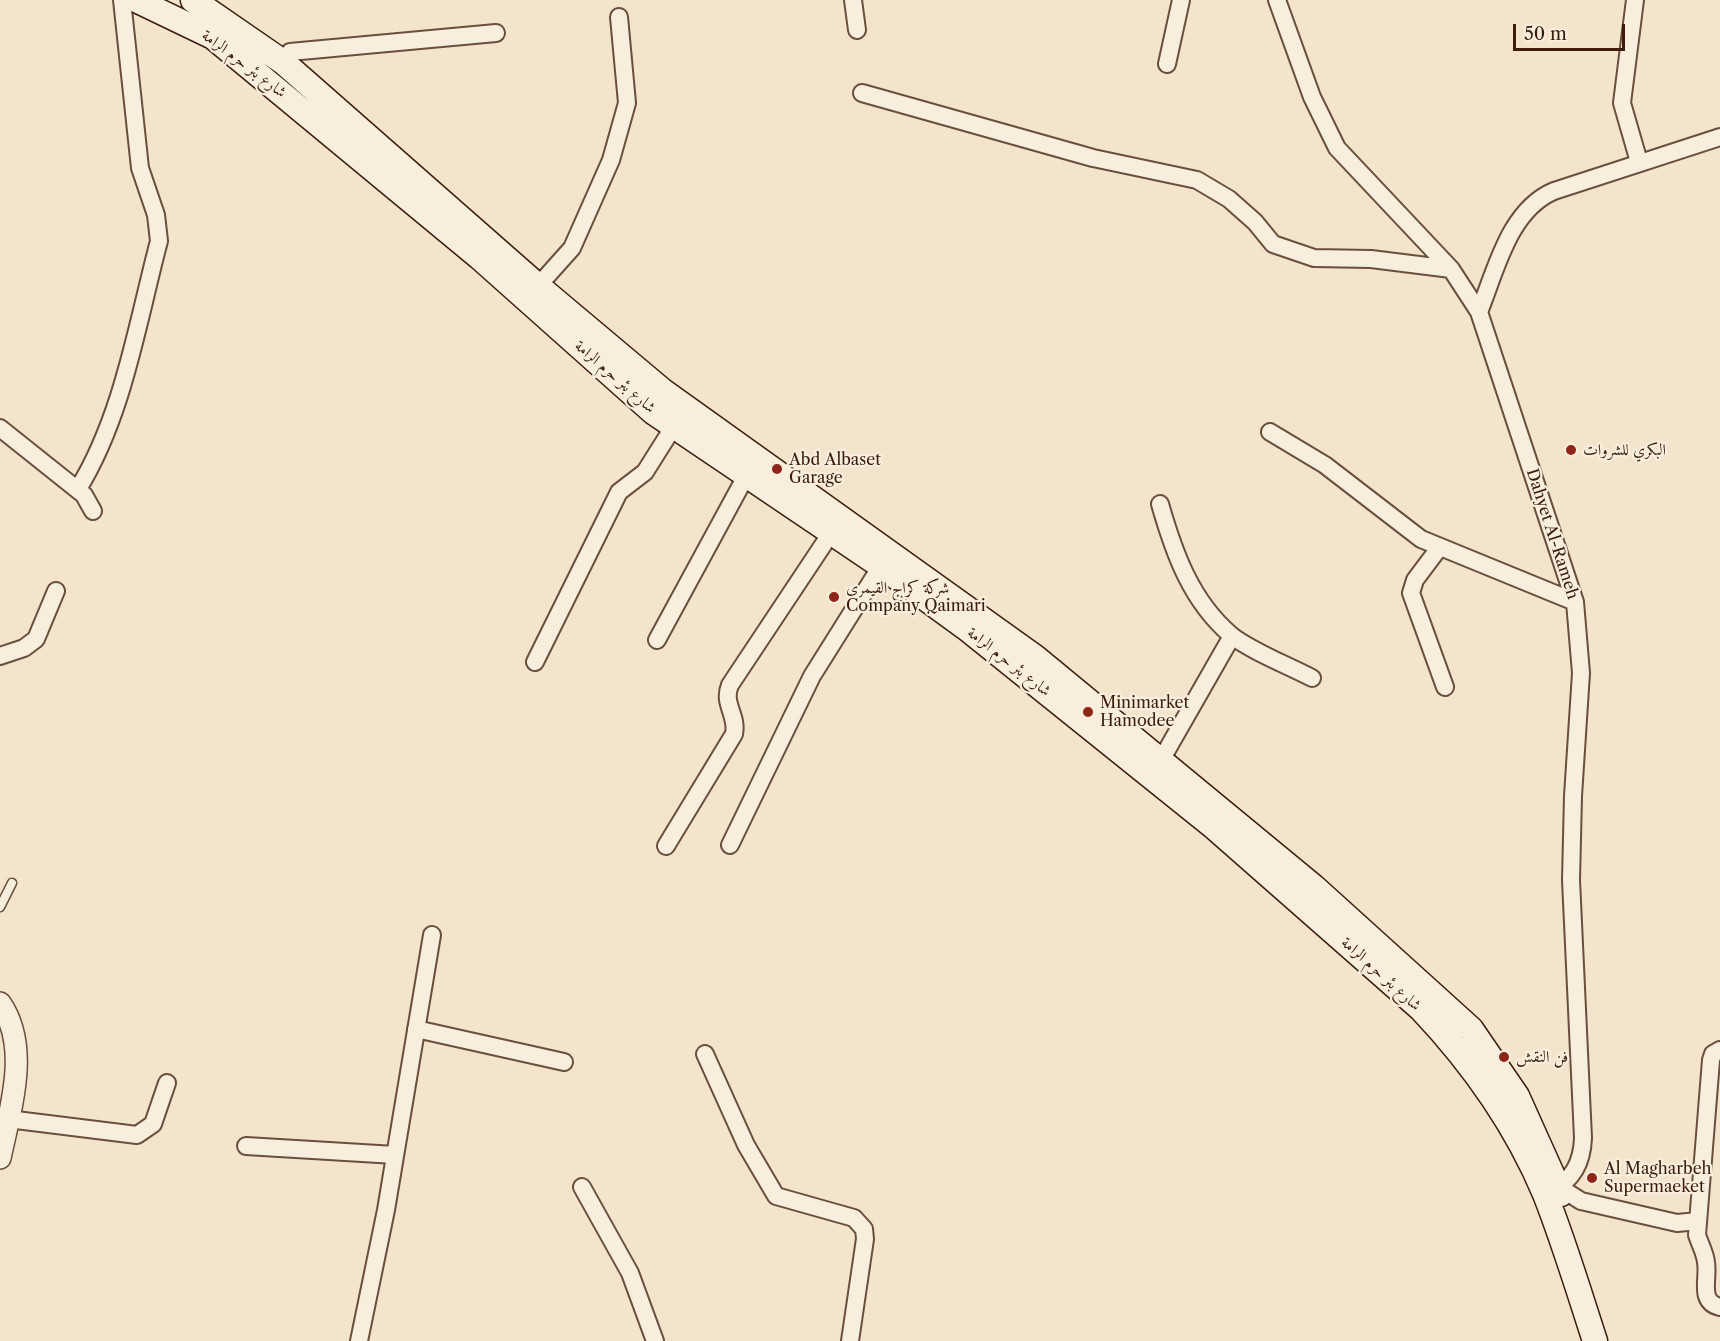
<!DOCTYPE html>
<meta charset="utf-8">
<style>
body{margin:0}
#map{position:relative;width:1720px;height:1341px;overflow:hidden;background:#f2e5cc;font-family:"Libre Caslon Text",serif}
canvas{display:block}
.scale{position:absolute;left:1513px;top:24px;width:112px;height:27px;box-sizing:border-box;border:3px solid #3c1d0c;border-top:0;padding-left:8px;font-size:18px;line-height:21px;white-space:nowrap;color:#3c1d0c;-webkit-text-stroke:4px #f7eede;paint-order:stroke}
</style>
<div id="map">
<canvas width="1720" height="1341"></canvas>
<div class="scale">50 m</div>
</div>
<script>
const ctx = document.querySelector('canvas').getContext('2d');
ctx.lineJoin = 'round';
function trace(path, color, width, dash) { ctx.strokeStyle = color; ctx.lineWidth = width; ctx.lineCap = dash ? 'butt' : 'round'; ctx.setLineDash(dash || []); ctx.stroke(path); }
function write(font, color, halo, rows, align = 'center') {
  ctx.font = font + ' "Libre Caslon Text",Amiri,serif'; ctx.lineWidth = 4.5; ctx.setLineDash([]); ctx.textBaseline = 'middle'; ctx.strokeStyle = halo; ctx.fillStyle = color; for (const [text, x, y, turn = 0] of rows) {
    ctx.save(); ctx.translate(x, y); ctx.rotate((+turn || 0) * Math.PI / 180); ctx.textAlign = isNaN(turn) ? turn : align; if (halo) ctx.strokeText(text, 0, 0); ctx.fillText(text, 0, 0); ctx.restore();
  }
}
const service = new Path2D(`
 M0,907L12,883`);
const minor = new Path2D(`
 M853,0L857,30
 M1277,0L1312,97L1337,148L1451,269L1479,312L1575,602L1581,673L1573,796L1571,880L1583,1138C1582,1163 1573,1179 1551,1192
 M1635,0L1622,103L1639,162
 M283,62L290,52L496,33
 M1167,64L1181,0
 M862,93L1093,158L1197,180L1229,199L1255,222L1273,244L1314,258L1371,259L1451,269
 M538,286L572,248L611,160L627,103L619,17
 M1479,312C1496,270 1509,210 1554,191L1720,137
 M0,428L84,495L93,511
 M1270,432L1325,465L1421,539L1575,602
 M78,489C123,416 137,324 159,241L156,215L140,168L122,0
 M1160,504C1174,553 1191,601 1231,635C1249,650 1289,666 1312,678
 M1439,548L1415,580L1411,593L1445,687
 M657,640L746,476
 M0,656L24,648L36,639L56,591
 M535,662L619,492L645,472L674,426
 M1160,762L1232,636
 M730,845L812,676L881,566
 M666,846L734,734C738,715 722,704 730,685L831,533
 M416,1029L564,1062
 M1720,1050L1713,1054L1711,1060L1697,1235C1700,1244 1705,1253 1706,1262C1709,1279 1698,1302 1720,1307
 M705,1054L746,1145L776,1196L854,1218L864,1229L865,1239L850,1341
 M8,1119L137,1135L153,1124L167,1083
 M246,1146L395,1155
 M582,1187L630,1273L655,1341
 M1559,1187L1581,1201L1677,1223L1698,1221
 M359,1341L386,1210L432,935`);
const tertiary = new Path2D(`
 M0,1003C31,1047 10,1110 0,1158`);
const secondary = new Path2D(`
 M136,0L213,37L479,257L653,412L881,566L966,628L1215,828L1421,1009C1472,1063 1516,1125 1545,1194C1564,1242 1579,1292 1595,1341
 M193,0L283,62L538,286L663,391L1035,657L1314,887L1471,1029L1517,1096L1561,1194`);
const markers = [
 [1571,450,6,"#8f2418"],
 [777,469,6,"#8f2418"],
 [834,597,6,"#8f2418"],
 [1088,712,6,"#8f2418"],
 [1504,1057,6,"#8f2418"],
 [1592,1178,6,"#8f2418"]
];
const streetNames = [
 ["شارع بئر حرم الرامة",244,64,37],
 ["شارع بئر حرم الرامة",615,377,41],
 ["Dahyet Al-Rameh",1552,534,72],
 ["شارع بئر حرم الرامة",1009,662,38],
 ["شارع بئر حرم الرامة",1381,974,42]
];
const poiNames = [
 ["البكري للشروات",1583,450],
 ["Abd Albaset",789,460],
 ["Garage",789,478],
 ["شركة كراج القيمري",846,588],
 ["Company Qaimari",846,606],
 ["Minimarket",1100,703],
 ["Hamodee",1100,721],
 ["فن النقش",1516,1057],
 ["Al Magharbeh",1604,1169],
 ["Supermaeket",1604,1187]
];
trace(service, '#6a4f3c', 11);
trace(minor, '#6a4f3c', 20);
trace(tertiary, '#6a4f3c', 24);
trace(secondary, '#3c1d0c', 27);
trace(service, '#f7eede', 8);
trace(minor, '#f7eede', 16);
trace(tertiary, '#f7eede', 21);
trace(secondary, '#f7eede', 24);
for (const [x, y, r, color] of markers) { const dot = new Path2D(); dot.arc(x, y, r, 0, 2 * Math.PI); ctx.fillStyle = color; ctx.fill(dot); trace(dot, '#f7eede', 2); }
write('16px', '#3c1d0c', '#f7eede', streetNames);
write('16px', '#3c1d0c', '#f7eede', poiNames, 'left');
</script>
